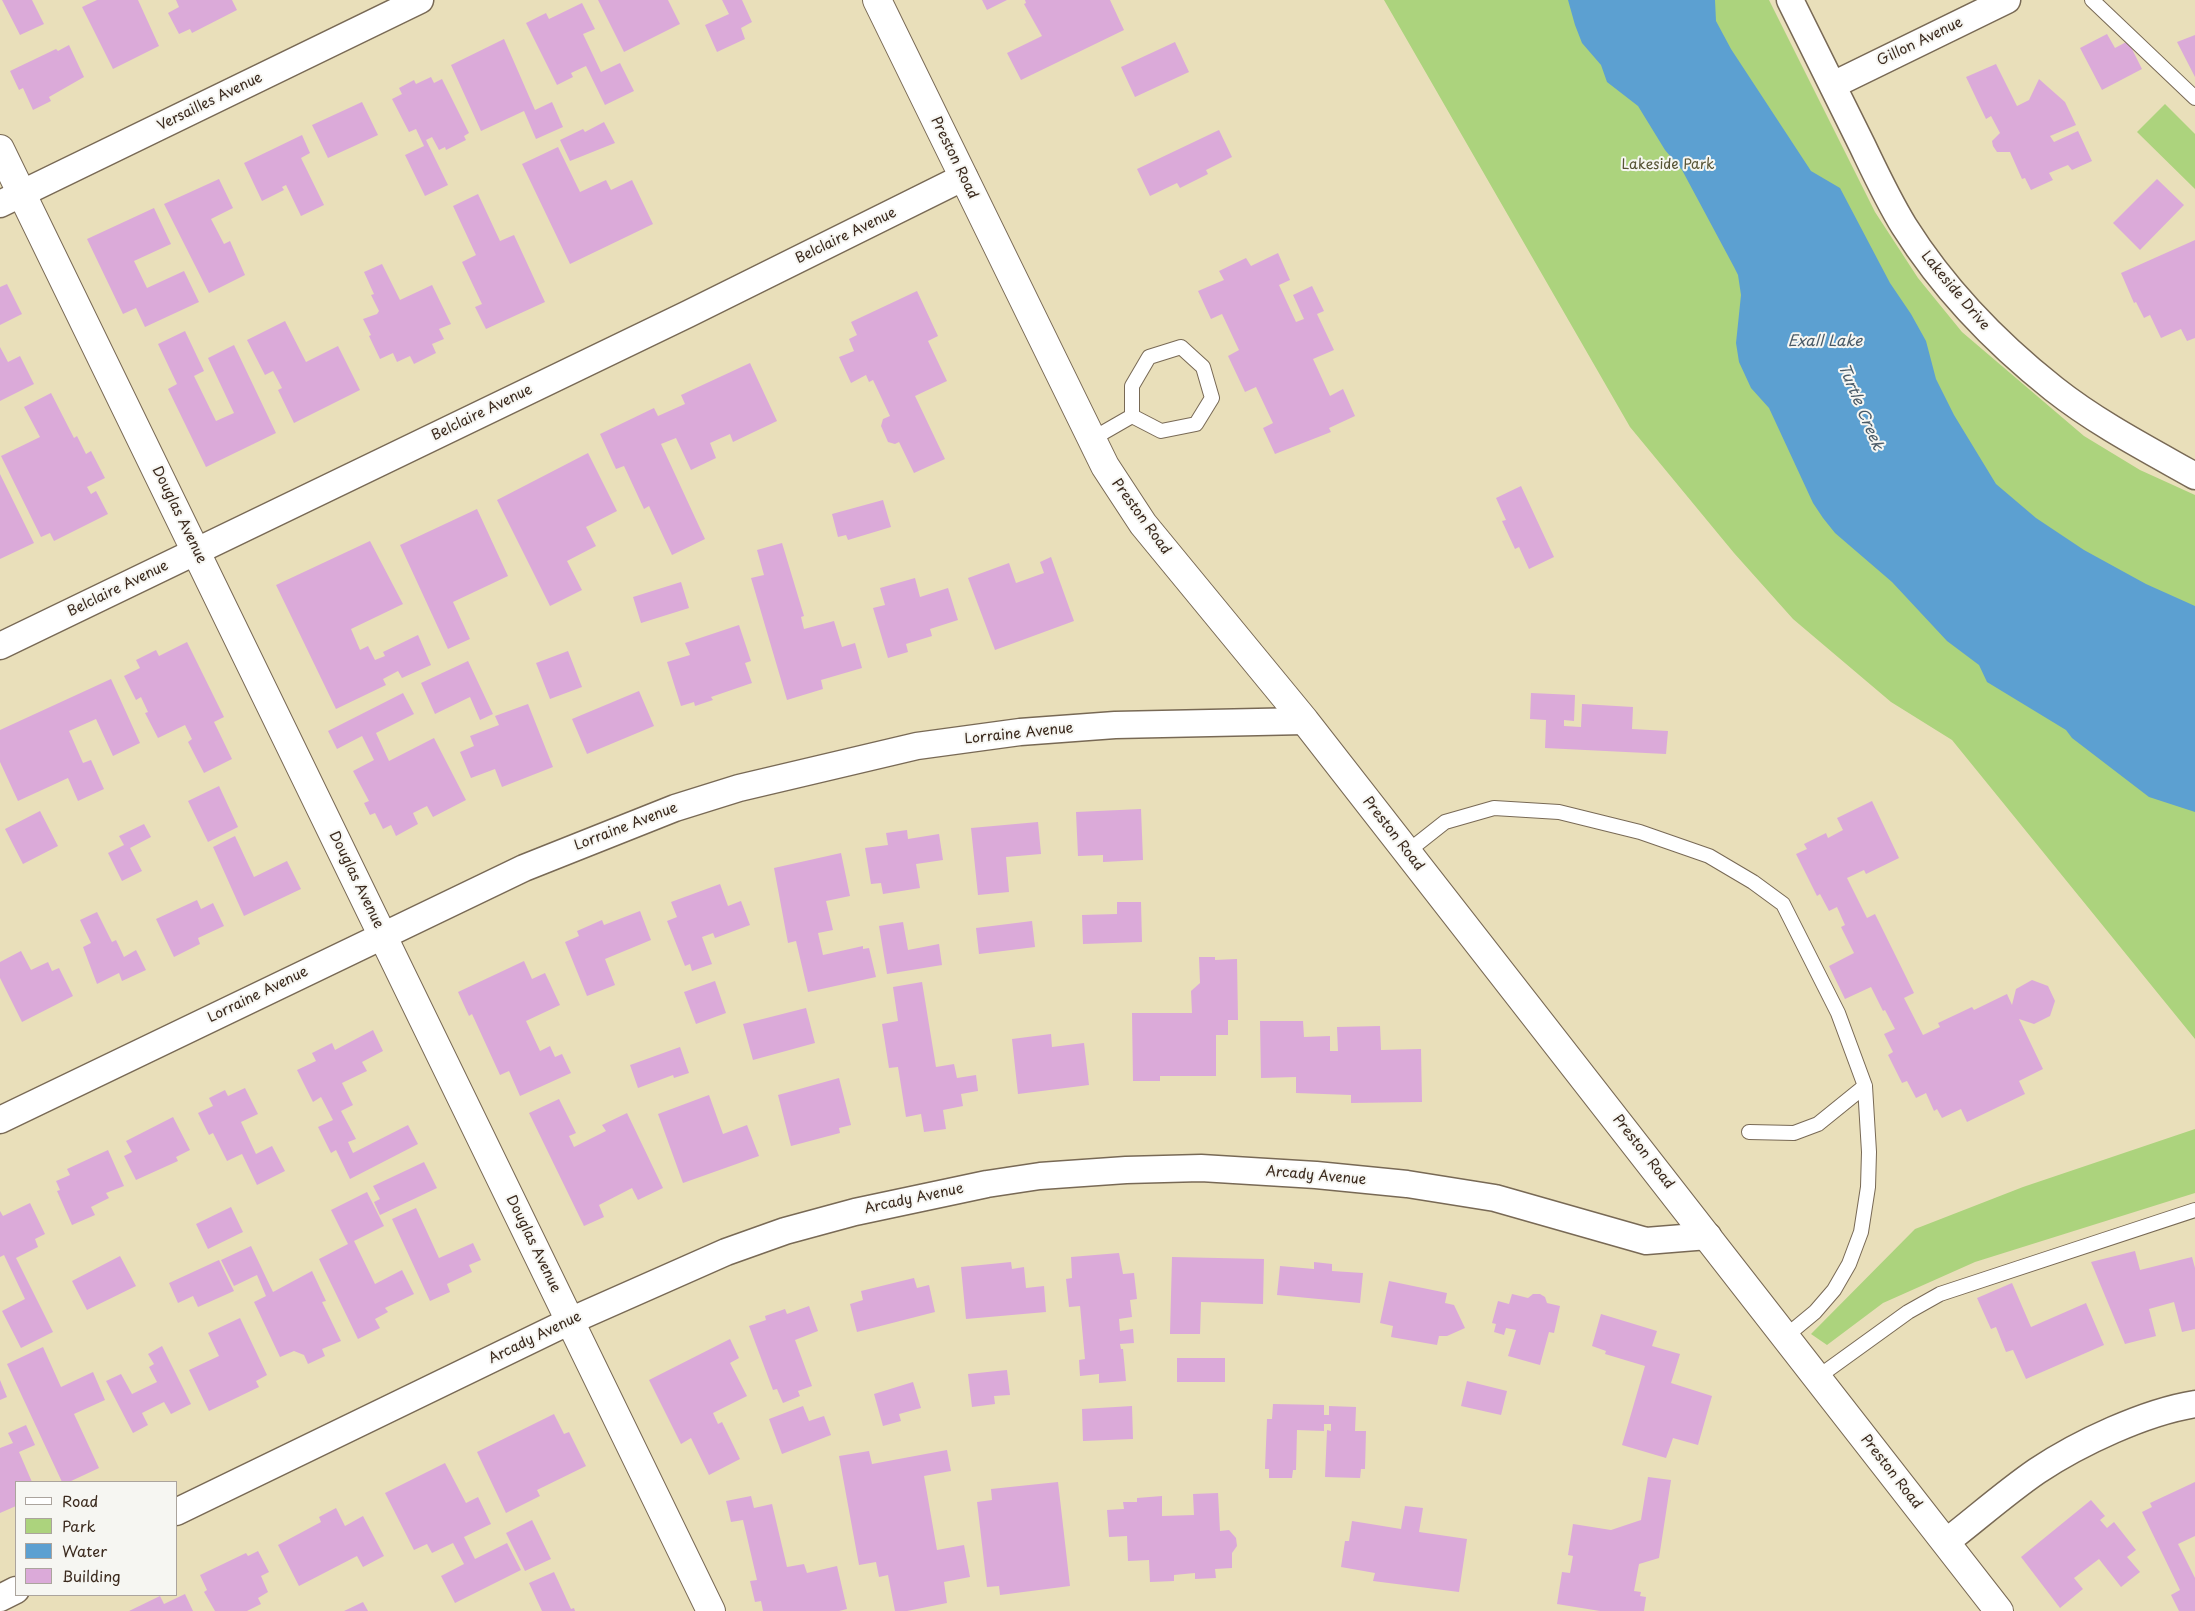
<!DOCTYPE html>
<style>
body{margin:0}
#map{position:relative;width:2195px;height:1611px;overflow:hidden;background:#e9dfba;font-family:"Playpen Sans",sans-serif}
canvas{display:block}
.legend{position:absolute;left:15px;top:1481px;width:162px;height:115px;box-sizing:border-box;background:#f6f6f2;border:1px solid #aba49d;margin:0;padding:6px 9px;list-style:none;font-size:15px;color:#3b2a1e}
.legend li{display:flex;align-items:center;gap:10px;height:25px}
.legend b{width:25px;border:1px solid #aba49d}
</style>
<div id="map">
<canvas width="2195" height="1611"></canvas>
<ul class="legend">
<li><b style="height:6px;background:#fff"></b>Road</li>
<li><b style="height:14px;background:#acd37d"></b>Park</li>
<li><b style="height:14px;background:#5ca0d1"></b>Water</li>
<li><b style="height:14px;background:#dbaad9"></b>Building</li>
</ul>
</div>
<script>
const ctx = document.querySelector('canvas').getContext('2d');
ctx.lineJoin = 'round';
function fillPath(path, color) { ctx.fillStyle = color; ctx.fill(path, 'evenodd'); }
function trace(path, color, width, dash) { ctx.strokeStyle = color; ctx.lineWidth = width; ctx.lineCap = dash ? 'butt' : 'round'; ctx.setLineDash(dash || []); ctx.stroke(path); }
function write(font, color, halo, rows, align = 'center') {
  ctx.font = font + ' "Playpen Sans",sans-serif'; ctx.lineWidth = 4; ctx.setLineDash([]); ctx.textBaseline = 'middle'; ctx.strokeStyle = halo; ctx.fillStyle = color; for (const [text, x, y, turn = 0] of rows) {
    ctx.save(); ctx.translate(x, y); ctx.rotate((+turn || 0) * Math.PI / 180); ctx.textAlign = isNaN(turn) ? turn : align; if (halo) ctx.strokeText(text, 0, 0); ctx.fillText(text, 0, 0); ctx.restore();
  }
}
const green = new Path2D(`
 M1384,0H1769L1875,212L1918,278L1962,332L2084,436L2140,470L2195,495V1039L1952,740L1891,702L1793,619L1734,553L1630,427Z
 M2165,104L2195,134V189L2137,132Z
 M2195,1129V1193L1975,1262L1883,1303L1827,1345L1811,1334L1915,1229L2023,1187Z`);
const water = new Path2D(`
 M1568,0H1715L1716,21L1731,49L1811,171L1840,188L1890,283L1911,314L1926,341L1936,379L1954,415L1996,484L2036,518L2084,550L2146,584L2195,606V812L2149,797L2072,738L2066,730L1987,682L1979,665L1947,641L1892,582L1835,533L1823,518L1813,503L1769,408L1751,388L1739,362L1736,343L1741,295L1738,275L1734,267L1682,170L1665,150L1638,106L1607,82L1601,65L1582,43L1575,25Z`);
const building = new Path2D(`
 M2,0H32L44,24L20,35Z
 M97,0H138L159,46L113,69L82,7Z
 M176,0H232L237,10L192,33L190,29L179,34L168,13L179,7Z
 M598,0H668L680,24L624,52Z
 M722,0H742L752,22L741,28L745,39L717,52L705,25L729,14Z
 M982,0H1007L987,10Z
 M1025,0H1110L1124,30L1021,80L1007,53L1042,36L1024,4L1026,3Z
 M582,3L595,29L583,34L601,72L620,63L634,91L605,105L586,66L571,73L573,77L557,85L526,23L546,13L549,19Z
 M2107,34L2115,48L2128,41L2142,69L2102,90L2080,48Z
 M2195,35V77L2177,42Z
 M504,39L535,110L552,102L563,127L536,139L524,111L481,131L451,65Z
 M1175,42L1189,72L1135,97L1121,67Z
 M69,45L84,77L49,97L51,101L33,110L23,88L19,90L10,71L56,49L58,51Z
 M1996,64L2017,106L2029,100L2039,79L2065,102L2076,125L2050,136L2054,142L2078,131L2092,161L2072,170L2068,165L2049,173L2053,180L2031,190L2025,178L2022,179L2010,152H1997L1993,146L1992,141L2000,133L1991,116L1986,119L1966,77Z
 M431,77L434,83L442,79L469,133L464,136L466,140L446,150L445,147L439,150L432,137L426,140L448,185L425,196L405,155L424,146L416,129L409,132L392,99L402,94L399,88L414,80L416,84Z
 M362,102L378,135L328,158L312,125Z
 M604,122L615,143L570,161L560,140L583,129L585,132Z
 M1219,130L1232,157L1206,170L1208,174L1180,188L1177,183L1150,196L1137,169Z
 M302,135L310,153L301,158L324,205L301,216L286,185L282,187L284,190L262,201L244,163Z
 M558,147L580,192L606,180L611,190L632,180L653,224L570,264L522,164Z
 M219,179L233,208L211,219L224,244L230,241L245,275L209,293L164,204Z
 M2157,179L2184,205L2140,250L2113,223Z
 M478,194L500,241L514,235L545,302L486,329L475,307L482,304L462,262L476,255L453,206Z
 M154,208L171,244L134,261L147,288L184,271L199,302L145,327L136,308L123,314L87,239Z
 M2195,240V338L2187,341L2181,329L2161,338L2150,315L2144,318L2136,302L2134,303L2121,273Z
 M1278,253L1290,280L1279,285L1296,322L1304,319L1293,295L1312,286L1324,311L1317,314L1334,350L1313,359L1330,396L1343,389L1355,416L1329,428L1331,432L1275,454L1263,428L1273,423L1256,387L1245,392L1228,356L1239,350L1222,314L1211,319L1198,291L1224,280L1219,271L1246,258L1251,266Z
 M382,264L400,300L432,285L451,324L439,329L444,339L432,344L436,353L414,364L410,356L397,362L393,353L380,359L369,336L371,335L363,319L377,314L379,311L371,295L374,294L364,272Z
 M7,284L22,314L0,325V287Z
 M917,291L938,336L928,341L947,381L915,396L945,459L914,473L899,442L895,444L888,442L881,426L883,419L890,416L873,380L869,382L866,375L851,383L839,357L854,351L849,339L857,335L851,322Z
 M285,321L306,362L338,346L360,390L294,423L278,390L282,388L273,371L265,375L247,340Z
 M185,331L204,371L194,376L216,421L234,413L208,358L234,345L276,433L206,467L168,389L177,384L158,344Z
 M0,347L8,362L20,356L34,384L0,401Z
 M750,363L777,421L733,442L730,434L710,443L716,458L691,470L676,438L661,444L705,539L672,555L649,506L644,509L624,466L616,469L600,434L654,408L658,416L685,404L681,395Z
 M51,393L74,438L77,436L86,454L91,451L105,478L87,487L91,494L96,491L108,514L54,541L50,533L41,537L1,456L40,437L24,407Z
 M588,453L617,511L586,527L596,546L567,561L582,590L550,606L497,500Z
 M0,474L34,543L0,559Z
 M1521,486L1554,557L1529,569L1519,547L1515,549L1502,521L1506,520L1496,498Z
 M883,500L891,527L848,540L846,535L838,537L832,514Z
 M477,509L508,576L453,602L470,639L448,649L400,545Z
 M370,541L403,604L351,629L360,650L368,646L375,660L385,656L383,652L418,635L431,665L402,678L398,671L383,679L386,685L336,709L276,585Z
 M782,543L804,616L801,617L804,629L834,621L842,647L855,643L862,668L821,680L823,689L787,700L751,578L764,575L757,550Z
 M1051,557L1074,621L995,650L968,578L1009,563L1016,583L1044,573L1040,562Z
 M915,578L920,597L948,588L958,620L930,629L932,636L906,644L908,652L888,658L873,608L885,605L880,588Z
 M681,582L689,608L641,623L633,597Z
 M739,625L751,661L745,663L752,683L711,697L713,700L695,706L694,702L681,706L667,662L690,655L685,643Z
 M187,642L224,717L214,722L232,759L204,773L188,742L192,739L185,725L158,738L145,713L148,712L141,697L136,700L124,676L140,668L136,660L156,650L159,656Z
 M568,651L582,687L550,699L536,663Z
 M468,661L493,714L480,720L470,697L435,714L421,683Z
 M111,679L140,743L113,756L96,719L69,731L83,763L91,760L104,789L78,801L68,778L18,801L0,762V730Z
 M639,691L654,726L587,754L572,719Z
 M403,693L414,714L376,733L389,761L434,738L466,800L433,817L427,806L413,813L418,824L396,836L391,825L383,829L375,813L370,815L364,803L369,801L353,771L374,760L362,736L337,749L328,731Z
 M1531,693L1575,695L1574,721L1564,720V726L1581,727L1582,704L1633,707L1632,729L1668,731L1666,754L1545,748L1546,720L1530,719Z
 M528,704L553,767L502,787L495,769L471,778L460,752L474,746L470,736L499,725L495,716Z
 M219,786L238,827L208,842L188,801Z
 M1872,801L1899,858L1866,874L1864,870L1847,878L1867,918L1875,914L1914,993L1904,998L1923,1035L1940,1027L1938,1023L1972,1007L1974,1010L2007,994L2012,1005L2016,989L2032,980L2048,986L2055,1001L2050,1016L2034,1024L2019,1019L2043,1069L2019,1081L2025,1094L1967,1122L1961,1109L1942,1118L1937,1109L1934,1111L1926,1093L1916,1098L1907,1081L1902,1083L1888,1055L1893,1052L1884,1034L1895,1029L1885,1010L1883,1011L1871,987L1845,999L1829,966L1854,953L1841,927L1845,925L1837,907L1829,911L1820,894L1817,896L1796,854L1807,849L1804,844L1826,833L1828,838L1843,830L1837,818Z
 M1141,809L1143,860L1103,862V855L1078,856L1076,812Z
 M40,811L58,846L23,864L5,829Z
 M1038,822L1041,854L1006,857L1009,892L978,895L971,828Z
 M144,824L151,837L130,848L142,871L122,881L108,853L124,845L119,836Z
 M907,830L908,839L939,834L943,860L916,864L920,888L883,894L881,883L871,884L865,848L888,845L886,833Z
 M235,836L254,877L287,861L301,889L244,916L213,847Z
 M841,853L850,896L826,901L833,930L818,933L823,955L863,946V949L869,948L876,977L808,992L796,941L788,943L774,868Z
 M720,884L728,906L741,901L750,925L715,938L713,933L702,937L712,964L692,971L690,964L685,966L667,921L677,917L671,902Z
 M197,900L201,909L213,903L224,926L198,938L200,944L174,957L156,919Z
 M1117,902H1141L1142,942L1083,944L1082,915L1117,914Z
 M640,911L651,940L605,959L615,985L587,996L565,942L579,936L577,931L602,920L604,925Z
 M97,912L112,942L116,940L124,957L136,950L146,970L122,981L119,973L97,984L83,947L91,943L80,920Z
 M1032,921L1035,947L979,954L976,928Z
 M903,922L908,950L939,944L942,965L887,974L879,926Z
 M21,951L31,970L48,962L52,971L59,968L73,996L22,1022L0,978V962Z
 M1199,957H1215V960L1237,959L1238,1020H1228V1035H1216V1076H1160V1081H1133L1132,1013H1192L1191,991L1200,983Z
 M524,961L532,979L545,973L560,1005L526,1021L540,1051L550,1046L555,1057L562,1054L571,1073L520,1096L509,1071L500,1075L472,1014L469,1016L458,992Z
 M715,981L726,1013L696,1024L684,992Z
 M922,982L936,1067L954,1064L957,1078L976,1075L978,1091L961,1094L963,1106L943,1110L946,1129L924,1132L921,1114L906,1117L898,1067L889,1068L882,1024L898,1021L893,987Z
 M806,1008L815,1043L753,1060L743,1024Z
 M1260,1021H1303L1304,1037L1330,1036V1051H1338L1337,1027L1380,1026L1381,1050L1421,1049L1422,1102L1351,1103V1095L1296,1093V1077L1261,1078Z
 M373,1030L383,1051L362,1062L367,1071L342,1083L353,1105L341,1111L356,1139L348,1142L353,1153L408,1125L418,1144L350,1179L336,1150L331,1153L318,1127L333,1120L321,1097L313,1102L297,1070L316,1061L312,1053L332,1043L335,1050Z
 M1051,1034L1052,1047L1084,1043L1089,1085L1018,1094L1012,1039Z
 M680,1047L689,1073L674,1078L673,1075L638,1088L630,1065Z
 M839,1078L851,1125L839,1128L840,1133L791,1146L778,1095Z
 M245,1088L258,1114L241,1122L256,1154L272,1146L285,1171L257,1185L242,1154L227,1161L213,1133L209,1135L198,1113L213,1106L209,1098L225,1090L228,1096Z
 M709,1095L723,1134L747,1125L759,1156L683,1183L658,1114Z
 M559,1099L576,1133L569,1136L574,1147L606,1131L602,1125L627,1113L663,1188L638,1200L632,1188L599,1205L604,1217L584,1226L529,1113Z
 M173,1117L190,1150L176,1157L178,1161L136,1180L124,1156L132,1152L126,1141Z
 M108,1150L124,1186L106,1193L109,1198L91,1207L95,1215L72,1225L57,1191L60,1190L56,1181L70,1175L67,1169Z
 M424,1162L437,1188L380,1215L374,1202L380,1199L373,1186Z
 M367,1192L384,1226L354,1241L375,1284L402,1270L414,1294L385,1308L388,1312L375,1319L380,1328L358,1339L319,1259L348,1244L331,1210Z
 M30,1203L45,1234L35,1239L38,1247L16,1258L53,1332L21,1348L2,1311L25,1299L4,1255L0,1257V1211L3,1216Z
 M231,1207L243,1232L208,1249L196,1224Z
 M416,1208L439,1258L473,1243L481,1260L469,1265L472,1272L447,1284L450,1292L430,1301L392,1219Z
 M251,1246L273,1292L312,1271L326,1301L322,1302L341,1341L322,1349L325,1356L308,1364L304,1355L294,1351L280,1357L254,1302L266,1296L257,1275L234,1286L221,1260Z
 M2135,1251L2140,1270L2192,1257L2195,1268V1329L2182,1332L2174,1302L2149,1309L2156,1336L2125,1344L2091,1262Z
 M1119,1253L1123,1274L1134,1273L1137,1299L1130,1300L1132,1317L1119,1319L1120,1331L1133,1329L1134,1343L1120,1344L1121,1349H1123L1126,1381L1099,1383V1374L1080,1376L1079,1360L1085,1359L1080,1306L1069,1307L1066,1279L1072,1278L1071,1257Z
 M120,1256L136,1286L87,1310L72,1281Z
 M1172,1257L1264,1259L1263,1304L1201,1302L1200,1334H1170Z
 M219,1260L234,1291L198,1307L193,1296L178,1303L169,1283Z
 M1011,1262L1012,1269L1024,1267L1026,1288L1044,1286L1046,1312L966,1319L961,1267Z
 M1314,1262L1332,1264V1271L1363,1273L1360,1303L1277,1295L1280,1266L1314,1269Z
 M914,1278L917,1288L929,1285L935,1312L857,1332L850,1304L863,1300L861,1291Z
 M1389,1281L1447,1293L1445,1303L1454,1305L1465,1328L1447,1336H1439L1437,1345L1391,1337L1393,1326L1380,1323Z
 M2012,1283L2031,1327L2086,1303L2104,1345L2026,1379L2013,1350L2006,1352L1996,1327L1991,1329L1977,1298Z
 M1512,1294L1528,1298L1533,1294H1540L1545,1297L1547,1303L1560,1306L1554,1333L1549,1332L1540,1365L1508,1356L1516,1330L1506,1328L1504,1335L1494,1332L1496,1324L1492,1323L1498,1301L1509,1304Z
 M809,1306L818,1331L795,1340L812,1386L798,1391L800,1396L783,1403L777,1389L773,1390L749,1326L766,1320L765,1316L785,1309L787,1314Z
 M1601,1314L1657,1331L1652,1346L1680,1354L1671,1383L1712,1396L1698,1445L1673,1438L1666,1458L1622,1445L1645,1366L1605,1354L1606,1351L1592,1346Z
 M240,1318L267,1375L256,1381L259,1387L209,1411L189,1370L219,1356L208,1333Z
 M730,1339L739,1358L730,1363L747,1396L713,1413L718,1424L722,1422L740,1459L709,1475L691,1438L681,1444L649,1380Z
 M162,1346L191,1404L171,1414L164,1402L142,1413L148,1425L133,1433L106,1381L121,1374L132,1394L157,1382L149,1367L154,1364L148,1354Z
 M43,1347L61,1387L93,1372L105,1400L74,1414L99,1468L69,1482H62L7,1364Z
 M1177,1358H1225V1382H1177Z
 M1007,1370L1010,1395L994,1396L995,1404L972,1407L968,1374Z
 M0,1380L7,1397L0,1400Z
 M1467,1381L1507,1391L1501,1415L1461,1406Z
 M913,1382L921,1408L899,1414L901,1421L883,1426L874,1394Z
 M1273,1404L1324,1405V1415H1329V1406L1356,1407L1355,1431H1366L1365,1469H1361L1360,1478L1325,1477L1327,1430L1331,1431V1424H1324V1431L1297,1430L1296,1470H1293L1292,1478H1269V1469H1265L1267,1419H1272Z
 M803,1406L809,1421L824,1416L831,1435L782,1454L769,1419Z
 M1132,1406L1133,1439L1083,1441L1082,1409Z
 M554,1414L564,1434L569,1432L586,1466L537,1490L540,1496L506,1513L477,1452Z
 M26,1425L35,1445L19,1452L32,1482H16V1506L0,1513V1448L13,1443L8,1433Z
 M947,1450L951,1471L924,1476L937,1550L964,1545L970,1577L944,1582L947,1603L907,1611H895L888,1575L879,1577L876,1562L859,1565L839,1456L869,1451L872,1464Z
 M445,1463L466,1503L478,1497L491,1524L464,1537L475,1559L507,1543L521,1570L455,1603L441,1576L464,1564L453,1543L432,1553L427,1544L414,1550L385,1493Z
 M1648,1477L1671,1480L1659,1558L1639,1564L1634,1591L1641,1592L1640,1596L1646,1597L1644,1611H1600L1557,1604L1562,1572L1570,1573L1573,1556L1568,1555L1573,1524L1611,1530L1641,1520Z
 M1058,1482L1070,1586L1000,1595L999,1586L987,1587L977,1502L992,1500L991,1489Z
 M2195,1482V1536L2178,1544L2195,1578V1611H2179L2171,1595L2180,1590L2142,1512L2152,1507L2150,1503Z
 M1218,1493L1220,1531L1229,1530L1236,1538L1237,1546L1232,1553V1568L1215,1569L1216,1578L1195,1579V1573L1174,1575V1581L1150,1582L1149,1560L1128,1561L1127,1536L1109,1537L1107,1510L1124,1509L1123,1502H1137V1498L1162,1496V1516L1194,1515L1193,1494Z
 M751,1496L754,1508L772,1504L787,1567L804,1564L807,1573L837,1566L847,1609L839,1611H763L761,1601L755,1602L750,1581L757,1580L743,1520L731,1522L726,1501Z
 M2091,1500L2105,1516L2100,1520L2107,1528L2114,1522L2136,1550L2127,1557L2140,1572L2121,1587L2099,1559L2074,1578L2083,1589L2060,1608L2021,1557Z
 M1405,1506L1423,1508L1419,1532L1467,1539L1459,1592L1373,1581L1375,1573L1341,1567L1345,1541H1349L1352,1521L1401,1529Z
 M336,1508L345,1526L363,1516L384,1556L363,1567L357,1556L299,1586L278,1545L321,1522L319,1517Z
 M532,1520L551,1559L525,1571L506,1533Z
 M258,1551L269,1572L261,1576L268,1592L258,1598L261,1604L247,1611H215L204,1592L207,1590L200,1575L246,1553L248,1556Z
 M554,1572L571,1609L574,1608L575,1611H542L529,1583Z
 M185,1594L193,1611H129L160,1596L164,1604Z
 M363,1602L368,1611H344Z`);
const lane = new Path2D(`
 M2092,0L2195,98
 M1092,439L1132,416V386L1149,357L1181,347L1203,367L1212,398L1196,424L1161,431L1132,416
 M1407,852L1445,822L1494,808L1559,812L1640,832L1709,856L1753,882L1783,904L1838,1013L1865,1086L1869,1152L1868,1187L1861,1232L1849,1264L1834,1290L1815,1312L1786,1336
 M1749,1132L1794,1133L1818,1124L1865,1086
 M1818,1377L1908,1312L1940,1294L2195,1210`);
const street = new Path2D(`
 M1790,0C1814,48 1838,97 1862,145C1875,172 1888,200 1904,226C1943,288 1996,343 2054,389C2097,423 2147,449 2195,476
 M1833,85L2007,0
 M0,204L420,0
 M0,646L688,314L964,177
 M0,1120L524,868L675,808L739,788L917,746L1020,732L1115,725L1305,721
 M176,1512L570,1321L726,1252L785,1231L855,1212L987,1184L1040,1176L1126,1170L1201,1168L1316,1175L1407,1184L1495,1198L1646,1241L1708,1236
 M1946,1542C1976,1519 2005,1493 2037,1471C2079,1443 2145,1412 2195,1404
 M0,1598L16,1590`);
const secondary = new Path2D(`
 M877,0L1105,466L1143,524L1305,721L1999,1611
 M0,149L711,1611`);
const streetNames = [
 ["Gillon Avenue",1920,42,-26],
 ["Versailles Avenue",210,102,-26],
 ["Preston Road",954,158,64],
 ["Belclaire Avenue",846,236,-26],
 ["Lakeside Drive",1955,291,50],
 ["Belclaire Avenue",482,413,-26],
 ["Douglas Avenue",179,515,64],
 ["Preston Road",1141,517,54],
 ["Belclaire Avenue",118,589,-26],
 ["Lorraine Avenue",1019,734,-6],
 ["Lorraine Avenue",626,827,-21],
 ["Preston Road",1393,834,52],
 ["Douglas Avenue",356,880,64],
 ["Lorraine Avenue",258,995,-26],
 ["Preston Road",1643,1152,52],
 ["Arcady Avenue",1316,1176,5],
 ["Arcady Avenue",914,1199,-12],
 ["Douglas Avenue",533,1244,64],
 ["Arcady Avenue",535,1338,-26],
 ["Preston Road",1891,1472,52]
];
const parkNames = [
 ["Lakeside Park",1668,165]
];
const waterNames = [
 ["Exall Lake",1825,342],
 ["Turtle Creek",1860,407,67]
];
fillPath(green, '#acd37d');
fillPath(water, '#5ca0d1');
fillPath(building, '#dbaad9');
trace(lane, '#786955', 16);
trace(street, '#786955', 29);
trace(secondary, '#786955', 30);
trace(lane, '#fff', 14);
trace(street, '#fff', 26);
trace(secondary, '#fff', 28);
write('14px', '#3b2a1e', '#f6f6f2', streetNames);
write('14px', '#575436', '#f6f6f2', parkNames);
write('italic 15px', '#485966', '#f6f6f2', waterNames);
</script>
